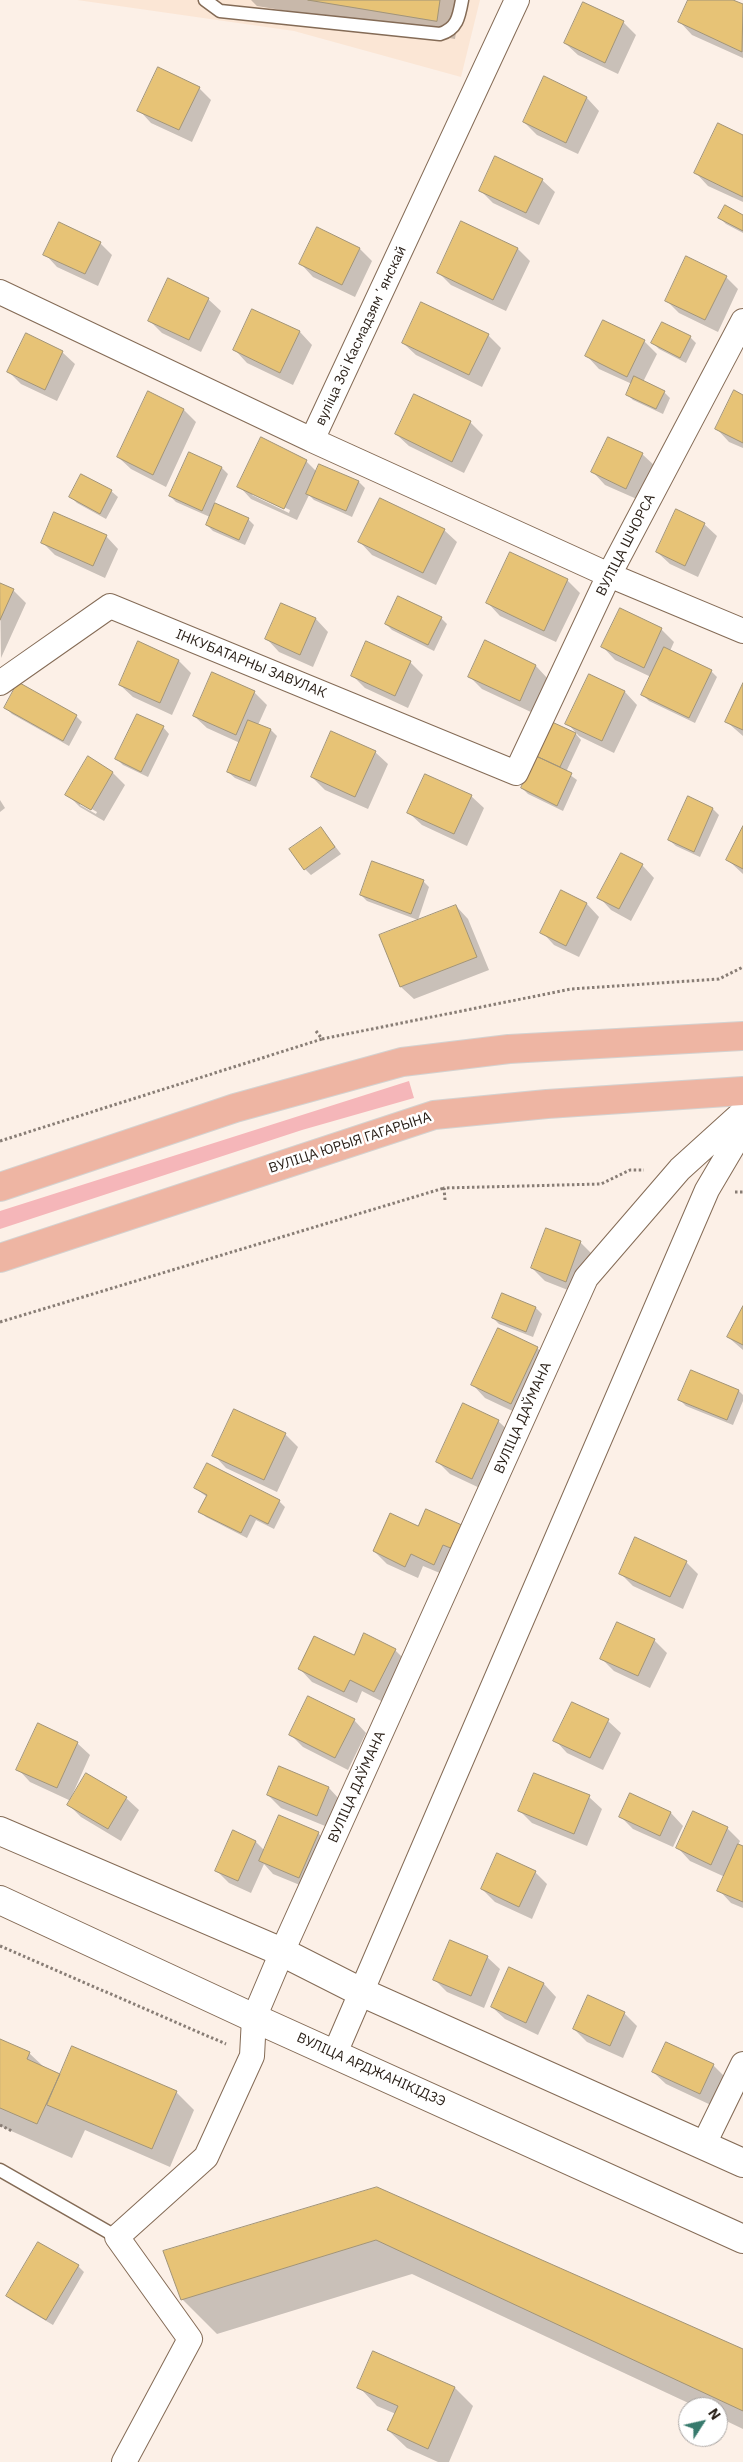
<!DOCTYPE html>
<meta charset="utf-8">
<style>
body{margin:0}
#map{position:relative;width:743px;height:2462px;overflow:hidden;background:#fcf0e7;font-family:"IBM Plex Sans",sans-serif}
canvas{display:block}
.north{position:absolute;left:678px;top:2397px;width:50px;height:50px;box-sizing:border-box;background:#fff;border:1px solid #a9a5a2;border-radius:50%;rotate:55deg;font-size:14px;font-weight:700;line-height:20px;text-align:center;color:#281e16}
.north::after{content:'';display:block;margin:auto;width:18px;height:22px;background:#377a6d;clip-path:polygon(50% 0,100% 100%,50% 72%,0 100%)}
</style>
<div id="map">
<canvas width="743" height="2462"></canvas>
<div class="north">N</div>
</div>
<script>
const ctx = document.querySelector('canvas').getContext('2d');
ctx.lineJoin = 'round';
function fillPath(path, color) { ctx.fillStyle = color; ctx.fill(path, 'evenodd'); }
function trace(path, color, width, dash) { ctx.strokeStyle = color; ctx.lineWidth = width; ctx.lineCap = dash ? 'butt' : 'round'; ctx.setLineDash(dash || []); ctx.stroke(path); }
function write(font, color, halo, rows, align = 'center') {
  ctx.font = font + ' "IBM Plex Sans",sans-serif'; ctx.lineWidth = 5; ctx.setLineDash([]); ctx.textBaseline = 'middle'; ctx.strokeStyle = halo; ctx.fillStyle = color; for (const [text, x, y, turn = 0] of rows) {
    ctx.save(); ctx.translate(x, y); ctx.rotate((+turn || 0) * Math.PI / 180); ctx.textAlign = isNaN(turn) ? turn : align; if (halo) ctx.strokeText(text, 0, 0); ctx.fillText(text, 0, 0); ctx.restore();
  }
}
const built = new Path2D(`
 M77,0H480L461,77L294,31Z`);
const green = new Path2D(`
 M409,1081L414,1098L302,1130L0,1229V1211Z`);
const shadow = new Path2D(`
 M251,0H461L455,39L257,6Z
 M690,0H730L743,6V58L692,35L680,22Z
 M584,4L624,23L636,35L618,74L578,55L565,43Z
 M545,78L587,98L599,111L578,154L537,135L524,122Z
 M199,88L211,100L192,142L151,123L139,110Z
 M743,136V202L708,186L696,173Z
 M542,180L555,192L539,225L493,203L480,190Z
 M743,216V233L726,224L720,218Z
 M100,243L112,255L98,286L57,267L45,254Z
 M360,249L372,261L355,297L313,277L301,264Z
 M518,249L530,261L506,311L451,285L438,272Z
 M726,277L738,289L718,332L679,313L666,300Z
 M208,299L221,311L201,352L162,333L149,320Z
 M253,310L300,332L312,345L293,385L247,363L235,350Z
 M488,335L501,348L482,387L416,355L403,343Z
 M690,337L696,343L686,363L659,349L653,343Z
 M644,341L657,354L643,382L664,392L670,398L663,414L633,400L627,394L632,384L599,369L587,356Z
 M62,352L75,364L57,401L21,384L9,372Z
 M148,393L184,410L196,422L166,487L131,469L118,457Z
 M743,396V448L729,442L717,429Z
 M470,422L483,435L464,473L409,446L396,434Z
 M189,453L222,468L228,474L214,504L248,519L254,525L245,545L213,531L207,525L210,517L176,502L170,496Z
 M642,454L655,466L639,500L605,485L593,472Z
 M306,461L317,472L320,466L359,482L365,488L352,517L314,500L309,495L297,520L251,499L239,486ZM252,492L290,510L289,513L252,495Z
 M111,491L118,497L106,519L77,503L71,497Z
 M704,524L717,536L698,577L670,564L657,552Z
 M444,530L457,542L436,585L372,555L360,542Z
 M106,536L118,549L105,578L55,555L42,542Z
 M567,580L580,593L556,642L500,616L488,603Z
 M0,584L13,590L26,603L1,658Z
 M282,604L316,619L328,632L313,667L279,652L267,639Z
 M621,610L661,629L674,642L670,651L711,671L717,677L695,723L649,701L643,695L651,677L615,660L603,647Z
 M441,618L447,624L434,651L392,630L386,624Z
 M485,642L536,666L548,679L533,713L482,689L469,676Z
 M139,643L179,661L191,673L172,715L133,697L120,685Z
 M410,662L423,675L408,708L365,688L353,676Z
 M590,675L625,692L637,705L614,753L579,736L567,723Z
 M743,686V736L727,722Z
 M254,692L267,705L258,725L271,730L277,736L256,787L235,778L228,772L240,743L207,728L194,716Z
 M6,708L76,716L82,722L69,746L12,714Z
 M553,723L576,734L581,740L566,772L577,780L563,811L528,794L522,788Z
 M163,727L169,734L148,777L123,765L117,759Z
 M375,752L388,764L368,809L325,790L312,777Z
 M88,758L113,773L125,785L104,821L80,807L67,794ZM80,802L97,812L96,814L80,805Z
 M471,796L484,808L467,846L422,825L409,813Z
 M688,798L713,809L719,815L700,857L676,846L669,840Z
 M0,800L5,808L0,812Z
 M321,828L341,854L311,875L305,869Z
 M743,829V874L728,860Z
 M642,865L654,878L631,921L611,910L599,897Z
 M423,881L429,887L418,920L367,901L361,895Z
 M562,892L587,904L599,917L579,957L554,945L542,932Z
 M456,906L468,919L489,970L414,999L401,987L381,936Z
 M580,1242L593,1255L578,1294L545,1281L532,1268Z
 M536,1308L542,1314L533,1337L499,1324L493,1318Z
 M743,1309V1350L728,1337Z
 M537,1348L550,1360L523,1416L485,1398L473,1385Z
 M691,1371L739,1391L743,1395V1401L733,1425L686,1406L680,1400Z
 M498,1421L511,1433L484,1490L450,1474L438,1462Z
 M285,1434L298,1447L277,1492L226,1468L214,1455Z
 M195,1488L279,1501L285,1507L274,1529L256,1520L247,1538L206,1517L200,1511L207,1497Z
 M463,1527L447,1576L423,1566L418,1578L387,1564L374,1551L419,1528Z
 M686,1562L698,1574L683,1609L633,1586L620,1573Z
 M654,1640L667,1653L650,1688L614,1671L602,1659Z
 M395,1650L407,1662L387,1704L362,1691L357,1703L312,1682L300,1669Z
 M354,1720L366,1733L348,1770L303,1747L290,1734Z
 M608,1721L621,1733L603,1770L567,1753L555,1740Z
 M77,1743L90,1755L70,1800L126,1798L139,1810L121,1841L81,1817L69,1805L71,1801L30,1782L18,1769Z
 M280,1767L329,1788L341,1801L330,1828L281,1808L268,1795Z
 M630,1794L671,1813L683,1826L673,1847L633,1829L620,1816Z
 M589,1797L602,1809L587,1846L532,1823L520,1811Z
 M727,1828L740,1841L738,1845L743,1847V1908L731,1903L719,1890L725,1877L690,1861L678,1848Z
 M318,1833L331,1846L312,1890L273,1874L264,1864L251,1893L229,1883L216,1870L256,1842L265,1851Z
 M535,1872L547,1884L532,1919L495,1902L482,1889Z
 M487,1957L500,1969L484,2008L447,1992L434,1979Z
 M510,1968L544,1984L556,1997L538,2035L505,2019L492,2007Z
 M624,2013L637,2026L623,2058L587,2042L574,2029Z
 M0,2040L29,2053L45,2068L60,2076L176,2092L194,2110L170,2167L85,2130L72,2158L0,2126Z
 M713,2065L726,2078L713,2106L666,2084L653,2072Z
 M377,2188L743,2350V2429L718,2417V2407H697L412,2274L217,2334L182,2299Z
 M78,2266L84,2272L53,2325L14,2302L8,2296Z
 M374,2353L455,2388L473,2406L449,2462H438L407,2448L388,2430L396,2414L377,2406L359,2387Z`);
const building = new Path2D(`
 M308,0H440L437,21Z
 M688,0H733L743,4L742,52L678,22Z
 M583,2L624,21L605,63L564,43Z
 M158,67L200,87L179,130L137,111Z
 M544,76L587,97L566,143L523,122Z
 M718,123L743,135V197L694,173Z
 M495,156L543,179L526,213L479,191Z
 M725,205L743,215V231L718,218Z
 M461,221L518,248L493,300L437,273Z
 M59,222L101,242L85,274L43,255Z
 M317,227L360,248L342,285L299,264Z
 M686,256L727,276L705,320L665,301Z
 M168,278L209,298L189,340L148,321Z
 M421,302L489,334L469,375L402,343Z
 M252,309L300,331L280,373L233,350Z
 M603,320L645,340L627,377L585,356Z
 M662,322L691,336L680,358L651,343Z
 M26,333L63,351L45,390L7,372Z
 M634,376L665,391L656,409L626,395Z
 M734,390L743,395V443L715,429Z
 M148,391L184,409L153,475L117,457Z
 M414,394L471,421L452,462L395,434Z
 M261,437L307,460L284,509L237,487Z
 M608,437L643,453L626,489L591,472Z
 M189,452L222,467L202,511L169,496Z
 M319,464L359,481L346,511L306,494Z
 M81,474L112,490L100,514L69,497Z
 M380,498L445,529L423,573L358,542Z
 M215,503L249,518L239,540L206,525Z
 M676,509L705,523L685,566L656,552Z
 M54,512L107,535L93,566L41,543Z
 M510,552L568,579L544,631L486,603Z
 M0,583L14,589L0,620Z
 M398,596L442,617L428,645L385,624Z
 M281,603L316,618L300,655L265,639Z
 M620,608L662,628L644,668L601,647Z
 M485,640L536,665L520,701L468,677Z
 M138,641L179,660L160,703L119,685Z
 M366,641L411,661L395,696L351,676Z
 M664,647L712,670L689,718L641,695Z
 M212,672L255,691L236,735L193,716Z
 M589,674L625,691L602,741L565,724Z
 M18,682L77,715L63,741L4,708Z
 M743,683V730L725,722Z
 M137,714L164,726L141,772L115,759Z
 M248,720L271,729L250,781L227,772Z
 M552,722L576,733L560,767L536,756Z
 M331,731L376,751L355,797L311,777Z
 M88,756L113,772L91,810L65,795Z
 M536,756L572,773L557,806L521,788Z
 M425,774L472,795L454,834L407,813Z
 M688,796L713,808L694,852L668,840Z
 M743,826V869L726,860Z
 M321,827L335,847L304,870L289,849Z
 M621,853L643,864L619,909L597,898Z
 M372,861L424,880L411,914L360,895Z
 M561,890L587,903L566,946L540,933Z
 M456,905L477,957L400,987L379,935Z
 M546,1228L581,1241L566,1282L531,1268Z
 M502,1293L536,1307L526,1332L492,1318Z
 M743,1306V1345L727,1337Z
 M498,1328L538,1347L511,1404L471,1385Z
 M691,1370L739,1390L727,1420L678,1400Z
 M463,1403L499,1420L472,1479L436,1462Z
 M234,1409L286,1433L264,1480L212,1456Z
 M207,1463L280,1500L268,1524L250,1515L241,1533L198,1512L207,1495L194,1488Z
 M426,1509L464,1526L453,1549L443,1545L434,1565L411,1554L405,1567L373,1551L390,1513L418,1526Z
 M635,1537L687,1561L670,1597L619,1574Z
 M617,1622L655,1639L638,1676L600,1659Z
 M364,1633L396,1649L374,1692L350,1680L344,1692L298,1669L314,1636L354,1655Z
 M308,1696L355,1719L335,1758L289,1735Z
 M572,1702L609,1719L590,1758L553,1741Z
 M38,1723L78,1742L57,1788L16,1770Z
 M279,1766L329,1787L317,1816L267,1795Z
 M86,1773L127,1797L108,1829L67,1805Z
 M534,1773L590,1795L574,1834L518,1811Z
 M630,1793L671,1812L660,1836L619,1817Z
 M693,1811L728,1827L711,1865L676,1848Z
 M279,1815L319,1832L299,1878L259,1861Z
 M233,1830L256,1841L238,1881L215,1871Z
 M738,1844L743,1846V1902L717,1891Z
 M497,1853L536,1871L519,1907L481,1889Z
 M450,1940L488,1956L471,1996L433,1980Z
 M509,1967L544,1983L526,2023L491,2007Z
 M588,1995L625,2012L610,2046L573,2029Z
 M0,2039L30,2052L27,2059L60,2074L37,2124L0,2108Z
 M666,2042L714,2064L700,2094L652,2072Z
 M72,2046L177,2091L152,2149L47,2105Z
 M377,2187L743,2349V2411L376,2240L181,2300L163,2251Z
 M38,2242L79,2265L46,2320L6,2296Z
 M373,2351L455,2387L428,2449L387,2430L398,2406L357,2388Z`);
const path = new Path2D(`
 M316,1031L322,1039L571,989L719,979L743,967
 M0,1141L322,1039
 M735,1192H743
 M445,1200L444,1188L601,1184L630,1170H644
 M0,1322L444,1188
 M0,1946L226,2044
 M0,2125L12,2131`);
const lane = new Path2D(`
 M205,0L220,11L440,34C457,29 459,17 462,0
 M0,2170L117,2237`);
const street = new Path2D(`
 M0,292L312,440L517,0
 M312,440L609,575L743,631
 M0,683L110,606L516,773L609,575L743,321
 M335,2053L707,1190L743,1129
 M703,2146L743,2064
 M124,2462L190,2339L117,2237L206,2157L252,2056L254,2018L282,1952L586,1278L680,1169L743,1112`);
const secondary = new Path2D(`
 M0,1831L282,1952L361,1992L743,2163
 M0,1900L254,2018L743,2239`);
const primary = new Path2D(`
 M0,1187L235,1108L402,1062L509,1049L743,1036
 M0,1258L434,1115L547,1104L743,1091`);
const streetNames = [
 ["вуліца Зоі Касмадзямʼянскай",361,336,-65],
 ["ВУЛІЦА ШЧОРСА",626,545,-63],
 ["ІНКУБАТАРНЫ ЗАВУЛАК",251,664,22],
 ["ВУЛІЦА ЮРЫЯ ГАГАРЫНА",350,1143,-18],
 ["ВУЛІЦА ДАЎМАНА",523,1418,-66],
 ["ВУЛІЦА ДАЎМАНА",357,1787,-66],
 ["ВУЛІЦА АРДЖАНІКІДЗЭ",371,2070,24]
];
fillPath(built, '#fbe6d5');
fillPath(green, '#f5b6b9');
fillPath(shadow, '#0003');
fillPath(building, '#e7c376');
trace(building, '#a29477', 1);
trace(lane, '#846b56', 15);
trace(street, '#846b56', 26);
trace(secondary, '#846b56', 30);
trace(primary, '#d4d2d0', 30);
trace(path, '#887d75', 3, [2.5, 2.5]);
trace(lane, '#fff', 12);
trace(street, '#fff', 24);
trace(secondary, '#fff', 28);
trace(primary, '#eeb5a3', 28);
write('14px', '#281e16', '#fff', streetNames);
</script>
